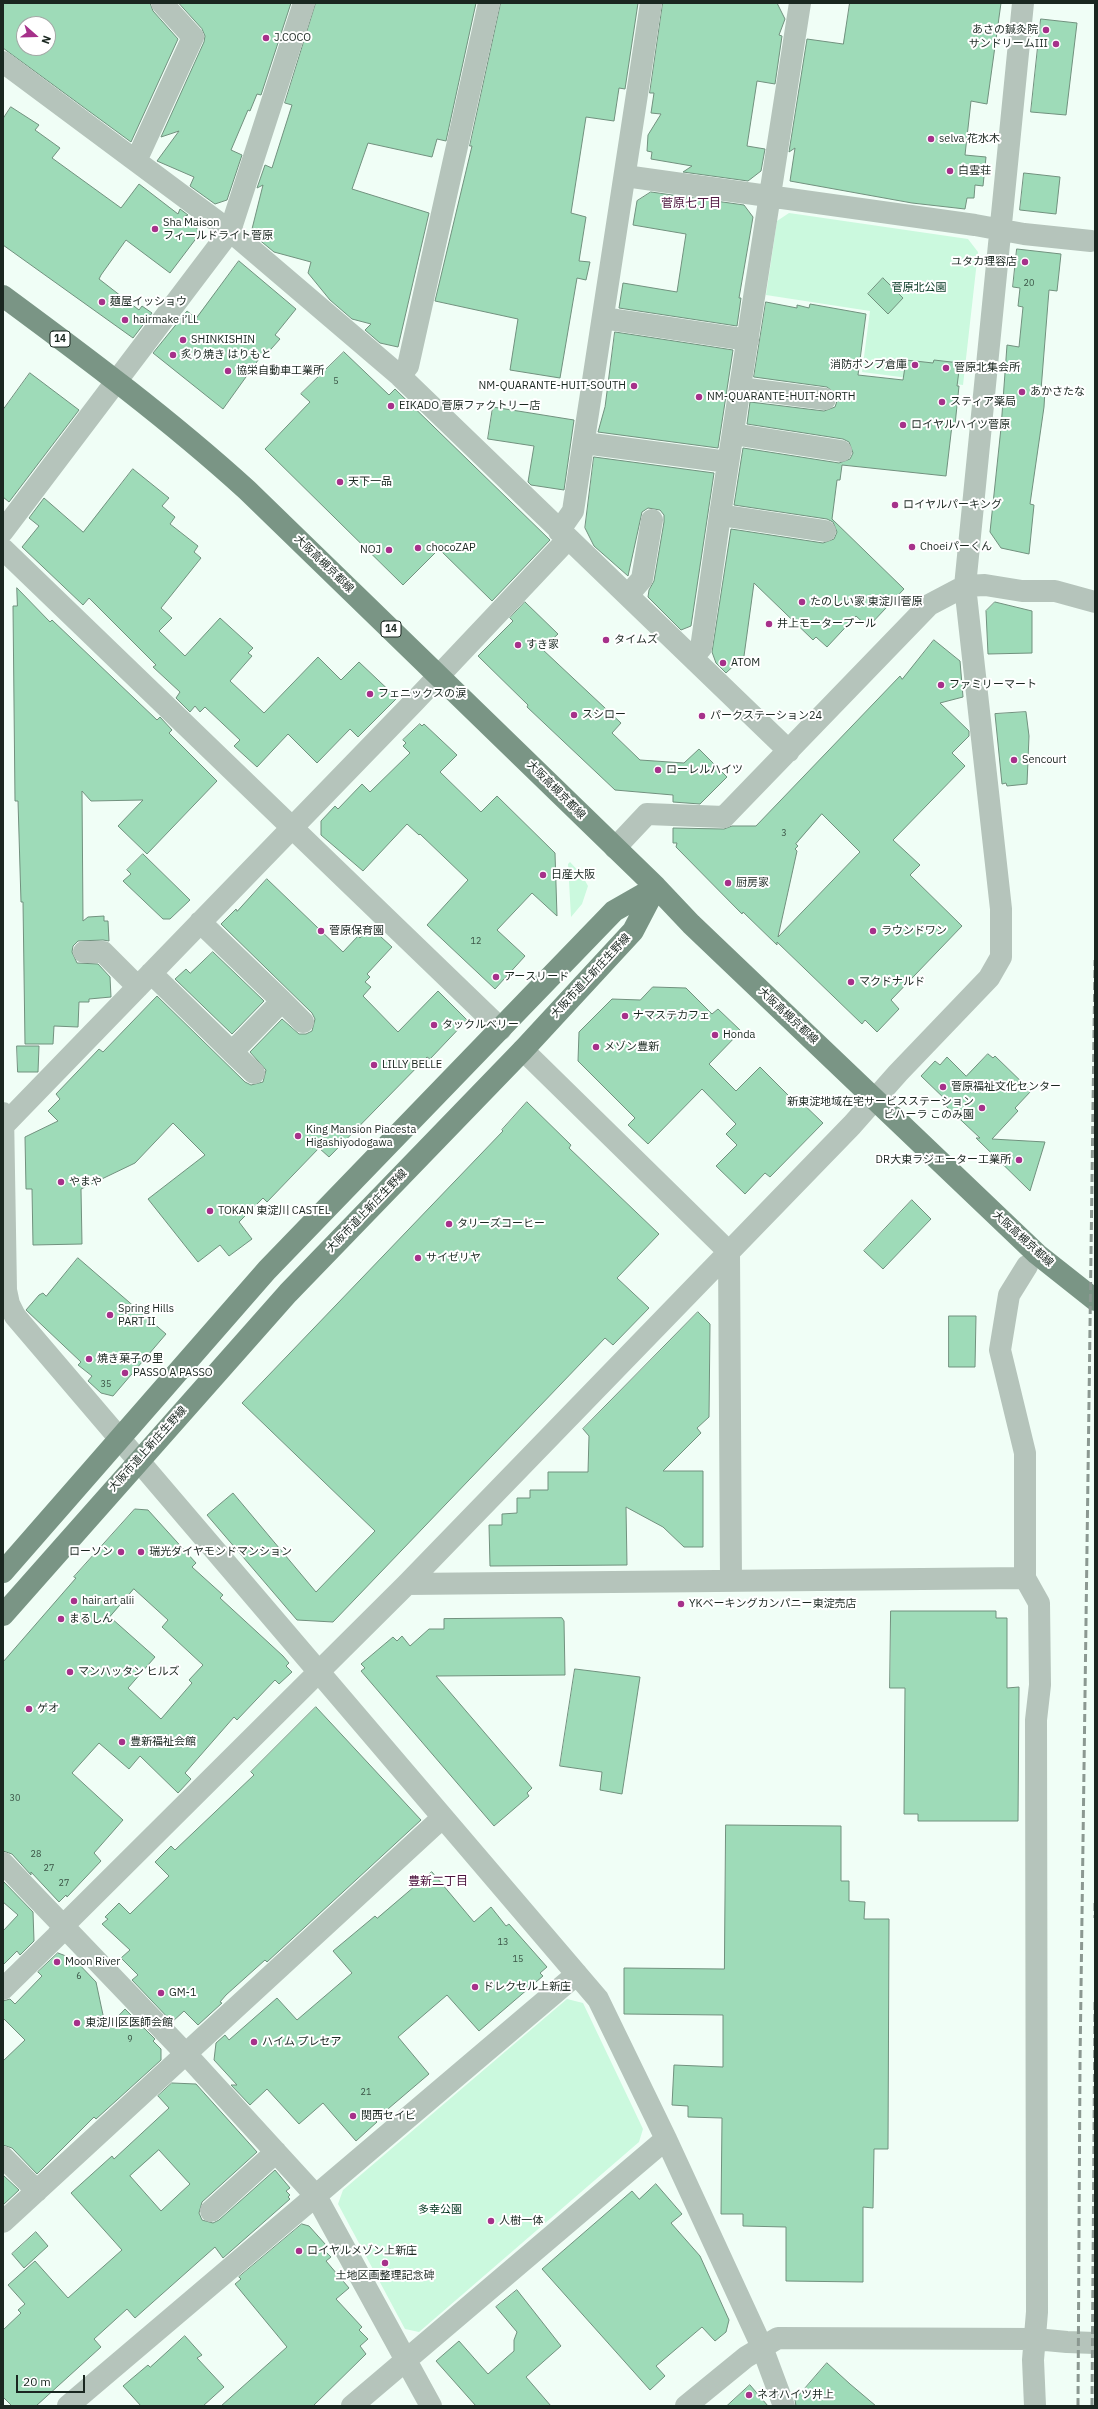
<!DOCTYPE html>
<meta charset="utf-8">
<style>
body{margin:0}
#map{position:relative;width:1098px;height:2409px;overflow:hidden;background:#f0fef6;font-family:"IBM Plex Sans",sans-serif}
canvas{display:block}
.frame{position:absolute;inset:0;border:4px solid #1a2720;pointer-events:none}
.north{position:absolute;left:16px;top:16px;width:40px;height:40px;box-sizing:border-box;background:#fff;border:1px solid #a3a9a6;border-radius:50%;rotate:110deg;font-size:11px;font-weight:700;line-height:16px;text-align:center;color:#1a2720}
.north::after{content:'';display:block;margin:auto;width:14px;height:18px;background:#a6318a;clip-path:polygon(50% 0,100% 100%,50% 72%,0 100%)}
.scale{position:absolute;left:16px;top:2375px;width:69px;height:18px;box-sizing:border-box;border:2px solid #1a2720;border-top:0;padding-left:5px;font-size:12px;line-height:14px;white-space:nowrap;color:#1a2720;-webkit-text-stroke:3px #fff;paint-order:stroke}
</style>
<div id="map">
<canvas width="1098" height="2409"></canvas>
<div class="frame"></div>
<div class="north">N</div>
<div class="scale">20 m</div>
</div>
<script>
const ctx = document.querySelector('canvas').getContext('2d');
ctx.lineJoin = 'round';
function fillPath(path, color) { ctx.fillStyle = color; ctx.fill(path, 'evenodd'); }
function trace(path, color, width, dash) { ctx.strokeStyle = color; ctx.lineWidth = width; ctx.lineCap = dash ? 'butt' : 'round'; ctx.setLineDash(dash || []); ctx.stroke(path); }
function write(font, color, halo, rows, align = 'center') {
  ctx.font = font + ' "IBM Plex Sans","Noto Sans JP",sans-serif'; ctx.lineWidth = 4; ctx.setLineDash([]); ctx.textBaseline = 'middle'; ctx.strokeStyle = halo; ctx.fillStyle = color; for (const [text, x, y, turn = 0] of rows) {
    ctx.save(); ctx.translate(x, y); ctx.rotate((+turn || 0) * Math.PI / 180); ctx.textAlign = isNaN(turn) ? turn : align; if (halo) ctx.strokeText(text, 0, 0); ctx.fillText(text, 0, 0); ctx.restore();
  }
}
const green = new Path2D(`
 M789,213L968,239L978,252L963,385L862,372L870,311L766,295L777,221Z
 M570,862L582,875L588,886L582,904L571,917L568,864Z
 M567,1999L583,2003L643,2129L639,2142L419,2332L405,2329L338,2204L343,2190Z`);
const building = new Path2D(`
 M3,3H150L153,11L178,39L131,142L3,48ZM24,24H48V48H24Z
 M179,3H291L261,95L257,94L250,111L248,110L231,150L242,155L227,200L215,204L190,186L194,177L157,161L179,131L161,137L204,42L205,36L202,29Z
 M316,3H476L446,141L437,139L432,157L368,143L352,189L429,213L398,347L380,343L365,330L371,324L352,319L330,300L308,273L311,262L274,252L251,233L263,185L257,188L265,165L272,168L292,105L285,103Z
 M501,3H638L625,89L619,88L614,121L586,117L571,213L586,217L579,261L590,262L586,280L577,278L560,378L510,370L518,319L435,301L472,146H470Z
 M663,3H777L785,19L779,35L782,36L775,84L757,81L747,146L765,149L761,171L748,181L683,172L692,166L651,159L652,152L647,151L648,135L661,114L651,113L654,93H650Z
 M850,3H1001L987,104L971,101L965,155L986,157L983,186L975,185L974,198H967L965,209L912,203L790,181L795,148L789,152L807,39L843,44Z
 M1041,19L1077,23L1066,115L1031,112Z
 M11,107L39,125L35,130L60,148L52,158L121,208L139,184L178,214L180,209L188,215L183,217L201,232L170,273L126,240L101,275L99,279L139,310L142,306L152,313L133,338L3,245V119Z
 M1024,173L1060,177L1056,214L1020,210Z
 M651,192L744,205L753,217L739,298H741L737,326L619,308L623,283L677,292L686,234L633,225L637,201Z
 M1017,249L1061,254L1057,291L1049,290L1041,390H1045L1044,407L1030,504L1034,505L1029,554L1001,548L990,532L1001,428L1007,345L1019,347L1023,307L1018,306L1020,288L1013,287Z
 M239,261L296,309L275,335L280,339L263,358L261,356L223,409L153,353L187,311L196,318Z
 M883,278L903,298L888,314L868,294Z
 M766,302L797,308V305L809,308L810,304L866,314L858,375L903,380L906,360L933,363L934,360L960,363L957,386H959L955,425H952L946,476L842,465L840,480H837L832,519L904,589L868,627L856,616L827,647L816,637L813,640L754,583L744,656L726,673L716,663L712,652L731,529L823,543L834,539L837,532L833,522L827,519L734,505L743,448L839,463L850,459L853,453L849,442L843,439L747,424L750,402L824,411L835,407L837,401L836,394L827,387L754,377Z
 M615,332L733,350L718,448L598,432L605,407Z
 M344,352L389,395L395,389L550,540L492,601L439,549L403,585L265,449L310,402L301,394Z
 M30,373L79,410L9,502L3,497V410Z
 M493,407L574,420L564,490L531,485L528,482L534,446L488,439Z
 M594,457L714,473L691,626L681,630L648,597L649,590L654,581L664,522V515L660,510L648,508L642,512L628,576L594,546L585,528Z
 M133,469L169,498L162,506L175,517L170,524L198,546L194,552L201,558L161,608L172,618L159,631L185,656L220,618L253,648L248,653L252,656L230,681L264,713L318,657L341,680L359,662L397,698L358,737L350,729L317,763L288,734L257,767L234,746L240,740L205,707L200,712L195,706L190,712L176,698L180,692L153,667L156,665L89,598L83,605L22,547L39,526L29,518L44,498L83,532Z
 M17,588L50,622L52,620L157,720L160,717L172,730L169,733L217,781L147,854L118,826L143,800L91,801L82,791L83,921L88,917L104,916V921H108L109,941L103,940L78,941L73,946L72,952L77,963L98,964L110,977L111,997L89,999V1002H79L78,1027L54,1026L53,1044H25L23,902H21L18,801H15L13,606H17Z
 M525,602L558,634L542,649L621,723L612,733L640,760L684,763L699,749L727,777L700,804L673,802V795L615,790L527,707L528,705L478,656L513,621L510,618Z
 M995,602L1032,611V653L988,654L986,611Z
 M934,640L960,661L963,697L940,703L969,731V736L952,753L965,766L893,840L920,865L910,875L962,926L891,1000L899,1009L877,1032L865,1020L862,1024L777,942V945L743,912L742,914L676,847L677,843H673V828L724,829L732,826H756L900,676L902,679ZM822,814L860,852L778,937L797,851L795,849L798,846L796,844Z
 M1026,712L1029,736L1027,784L1007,786L1006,783L1002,784L995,714Z
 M420,724L422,726L424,724L457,755L440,772L481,812L497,796L555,853L557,916L532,893L497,930L525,956L495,989L427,925L468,880L420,834L419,835L407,824L363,871L321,835V821L335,806L338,809L362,784L370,792L410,753L403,746L406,743L403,740Z
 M143,854L190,900L170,919H163L123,881L131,874L127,870Z
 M267,879L343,952L358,936L360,938L370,927L392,947L367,974L370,977L365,982L371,987L363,996L398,1032L438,991L467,1020L430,1059L427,1057L329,1157L319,1148L267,1202L263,1198L239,1222L252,1239L229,1256L220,1245L198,1262L148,1199L205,1155L173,1123L135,1163L81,1189L82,1244L33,1245L32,1189H26L25,1137L58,1121L48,1111L60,1099L56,1094L99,1049L103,1052L157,996L245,1082L251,1085L263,1082L266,1070L250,1052L282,1019L299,1034H306L312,1031L315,1019L312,1013L221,924L236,909L237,911Z
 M213,952L264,1001L232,1034L175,979L186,969L190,973Z
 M653,987L686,988L712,1014L718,1009L741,1031L709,1064L736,1091L760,1067L795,1102L798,1099L823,1123L770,1177L765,1173L745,1194L716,1166L737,1145L726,1134L736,1124L702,1089L648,1144L628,1125L635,1118L578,1061L579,1032L612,999L640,1000Z
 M17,1046H39L38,1072H18Z
 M988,1054L993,1058L995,1056L1031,1091L1015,1108L1018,1111L992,1139L1045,1142L1030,1191L976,1138H980L946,1106L949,1103L921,1076L935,1061L940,1065L947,1057L966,1076Z
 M527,1102L571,1145L569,1148L659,1234L617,1278L649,1308L613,1345L605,1338L333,1622L297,1620L207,1515L233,1493L316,1592L375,1531L242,1403L503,1131L502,1130Z
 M912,1200L931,1219L883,1269L864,1251Z
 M78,1258L166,1334L113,1396L101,1393L88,1381L92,1376L78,1365L81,1362L26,1310L39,1295L43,1293L46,1296Z
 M698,1312L710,1324L709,1417L697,1428L701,1433L663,1471H703V1547H684L663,1527L626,1507L627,1565L490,1566L489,1525H502V1514L517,1513V1498H530V1490H548V1472H588L589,1436L583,1429Z
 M949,1316H976L975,1367H949Z
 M135,1509L148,1510L196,1563L192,1567L223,1595L220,1598L283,1656L289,1663L286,1666L292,1672L279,1684L275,1680L237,1720L234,1717L185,1773L191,1779L178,1793L140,1756L129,1769L99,1743L72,1773L123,1820L94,1853L101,1861L67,1897L66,1895L59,1902L31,1872V1875L12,1854L3,1851V1662L76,1578L74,1577ZM134,1589L168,1620L162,1627L203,1665L189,1680L192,1683L161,1719L128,1688L155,1657L110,1617Z
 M891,1611H996V1618H1007V1688L1019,1687L1018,1821H918V1814H904L905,1688H890Z
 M562,1618L564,1621L565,1675L436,1676L532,1788L527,1793L529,1796L494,1826L361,1671L365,1668L361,1664L393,1637L397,1641L402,1636L410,1646L429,1629H444V1619Z
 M575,1669L640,1677L622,1794L600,1790L602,1772L560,1766Z
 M316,1707L421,1820L267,1962L265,1960L226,1995L220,2002L222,2003L198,2025L184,2011L172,2022L132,1980L138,1975L121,1958L130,1950L102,1924L108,1919L105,1917L119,1903L130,1914L169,1876L155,1862L171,1846L175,1850L254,1775L251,1772Z
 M726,1825L841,1826V1881H849V1901L865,1902L864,1919H889L888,2149H874L873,2208L863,2207V2282L786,2281V2227L743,2226V2214H721L722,2118L688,2117V2106L672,2105L674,2065L723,2067V2015L624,2014V1968L724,1969Z
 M432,1872L474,1922L491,1907L506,1926L509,1924L547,1967L540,1973L543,1976L479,2031L447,1995L398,2037L429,2074L375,2120L377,2122L356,2141L323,2103L299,2124L267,2089L250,2105L231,2085H237L214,2060L216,2043L225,2035L229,2040L277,1998L297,2020L352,1973L333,1951L375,1916L377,1918Z
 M3,1881L33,1912L34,1941L20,1955L17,1951L3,1965V1931L18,1915L3,1902Z
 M58,1953L74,1959L96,1982L106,2029L125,2009L155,2039L153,2041L161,2049V2060L96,2119L94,2117L37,2174L12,2148L3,2145V2061L25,2040L3,2018V2001L10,1999L15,2004L42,1976L38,1972Z
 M172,2083L196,2084L257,2152L202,2202L199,2213L202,2220L213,2223L219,2220L275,2170L290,2188L286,2191L290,2195L288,2197L290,2199L223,2258L215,2247L135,2318L127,2309L94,2339L101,2347L36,2406H12L3,2397V2330L21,2313L18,2310L25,2304L8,2285L35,2261L68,2298L122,2250L71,2193L112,2156L114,2159L169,2108L158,2096ZM159,2150L190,2184L161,2211L130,2176Z
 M3,2175L19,2190L3,2205Z
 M656,2184L682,2214L671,2223L700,2256L729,2320L726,2332L715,2341L702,2327L656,2366L665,2376L650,2390L542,2269L632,2191L639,2199Z
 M302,2224L309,2226L326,2245L325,2251L331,2257L326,2261L349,2288L336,2299L362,2327L359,2330L368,2339L360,2346L366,2354L313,2406H221L287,2347L235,2284L241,2279L239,2277Z
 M36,2232L48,2246L24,2268L12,2254Z
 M517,2290L561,2346L526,2377L551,2406H476L436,2361L459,2341L488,2374L514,2351V2340L517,2332L496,2307Z
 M185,2336L202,2355L197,2358L224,2387L203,2406H141L123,2386L148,2365L150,2367Z
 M827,2363L850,2384L876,2406H796L795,2400Z
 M750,2385L768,2406H727Z`);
const minor = new Path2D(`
 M3,62L230,231L400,376L789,751
 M136,161L193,37L162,3
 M625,176L975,225L1024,234L1091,241
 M603,318L748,340
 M400,376L408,366L489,3
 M740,388L825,399
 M733,434L841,451
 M584,443L728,462
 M720,515L825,531
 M3,531L230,231L304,3
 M559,531L573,511L651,3
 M3,549L501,1029
 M628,595L642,579L652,520
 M693,657L701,648L720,515L800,3
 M615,848L647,814L724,817L929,605L965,586L985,585L1022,591H1055L1095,602
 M84,952H103L138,987
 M151,973L232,1052L282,1001L200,922
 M282,1001L303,1022
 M523,1050L729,1252L731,1580
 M232,1052L254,1073
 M3,1113L6,1290L9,1304L15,1316L598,1999L666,2139L762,2347L784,2406
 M3,1126L414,702L568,539
 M1027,1266L1009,1295L1000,1350L1025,1453V1578L1039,1603L1040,1685L1036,1720L1037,2312L1033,2360L1035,2406
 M407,1584L1025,1578
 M3,1863L186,2054L316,2196L431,2406
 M3,1989L57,1936L70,1919L407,1584L852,1125L898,1073L989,978L1001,957V909L965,586L1023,3
 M3,2157L37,2191
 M211,2211L276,2152
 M3,2222L442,1818
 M68,2406L577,1974
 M352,2406L666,2139
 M686,2406L746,2357L778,2338L1035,2339L1067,2342L1095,2343`);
const major = new Path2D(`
 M3,296C87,358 170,420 247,490L656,887L691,924L1037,1254L1095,1300
 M3,1572L267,1270L614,911L656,887
 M3,1615L288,1293L523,1050L633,931L656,887`);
const rail = new Path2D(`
 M1095,1903V1918
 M1078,2406L1080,2063L1095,960
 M1092,2406L1095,2000`);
const markers = [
 [1046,30,4,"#a6318a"],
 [266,38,4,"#a6318a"],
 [1056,44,4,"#a6318a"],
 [931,139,4,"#a6318a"],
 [950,171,4,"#a6318a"],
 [155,229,4,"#a6318a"],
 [1025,262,4,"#a6318a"],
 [102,302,4,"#a6318a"],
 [125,320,4,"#a6318a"],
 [183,340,4,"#a6318a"],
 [173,355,4,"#a6318a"],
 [915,365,4,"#a6318a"],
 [946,368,4,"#a6318a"],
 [228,371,4,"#a6318a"],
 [634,386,4,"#a6318a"],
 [1022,392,4,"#a6318a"],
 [699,397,4,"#a6318a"],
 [942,402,4,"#a6318a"],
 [391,406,4,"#a6318a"],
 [903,425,4,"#a6318a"],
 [340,482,4,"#a6318a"],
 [895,505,4,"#a6318a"],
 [912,547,4,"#a6318a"],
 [418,548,4,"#a6318a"],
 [389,550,4,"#a6318a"],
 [802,602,4,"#a6318a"],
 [769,624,4,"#a6318a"],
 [606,640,4,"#a6318a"],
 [518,645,4,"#a6318a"],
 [723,663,4,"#a6318a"],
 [941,685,4,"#a6318a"],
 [370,694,4,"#a6318a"],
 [574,715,4,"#a6318a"],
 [702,716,4,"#a6318a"],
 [1014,760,4,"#a6318a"],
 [658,770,4,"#a6318a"],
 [543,875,4,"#a6318a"],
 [728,883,4,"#a6318a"],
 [321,931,4,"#a6318a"],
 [873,931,4,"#a6318a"],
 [496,977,4,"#a6318a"],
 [851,982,4,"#a6318a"],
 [625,1016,4,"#a6318a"],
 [434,1025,4,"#a6318a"],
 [715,1035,4,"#a6318a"],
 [596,1047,4,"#a6318a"],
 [374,1065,4,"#a6318a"],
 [943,1087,4,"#a6318a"],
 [982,1108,4,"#a6318a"],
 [298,1136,4,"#a6318a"],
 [1019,1160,4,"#a6318a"],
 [61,1182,4,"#a6318a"],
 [210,1211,4,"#a6318a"],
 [449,1224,4,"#a6318a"],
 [418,1258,4,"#a6318a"],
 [110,1315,4,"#a6318a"],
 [89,1359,4,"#a6318a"],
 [125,1373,4,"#a6318a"],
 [121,1552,4,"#a6318a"],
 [141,1552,4,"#a6318a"],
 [74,1601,4,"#a6318a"],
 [681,1604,4,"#a6318a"],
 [61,1619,4,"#a6318a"],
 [70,1672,4,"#a6318a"],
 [29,1709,4,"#a6318a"],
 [122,1742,4,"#a6318a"],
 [57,1962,4,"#a6318a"],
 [475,1987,4,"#a6318a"],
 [161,1993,4,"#a6318a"],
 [77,2023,4,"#a6318a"],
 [254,2042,4,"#a6318a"],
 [353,2116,4,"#a6318a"],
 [491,2221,4,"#a6318a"],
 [299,2251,4,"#a6318a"],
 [385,2263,4,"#a6318a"],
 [749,2395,4,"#a6318a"]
];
const numberNames = [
 ["20",1029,283],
 ["5",336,381],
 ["3",784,833],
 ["12",476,941],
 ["35",106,1384],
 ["30",15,1798],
 ["28",36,1854],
 ["27",49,1868],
 ["27",64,1883],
 ["13",503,1942],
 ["15",518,1959],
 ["6",79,1976],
 ["9",130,2039],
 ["21",366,2092]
];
const shields = [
 [60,339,20],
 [391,629,20]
];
const shieldNames = [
 ["14",60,339],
 ["14",391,629]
];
const poiNames = [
 ["あさの鍼灸院",1038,30,"right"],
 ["J.COCO",274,38],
 ["サンドリームIII",1048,44,"right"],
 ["selva 花水木",939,139],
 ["白雲荘",958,171],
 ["Sha Maison",163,223],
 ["フィールドライト菅原",163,236],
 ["ユタカ理容店",1017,262,"right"],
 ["麺屋イッショウ",110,302],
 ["hairmake i’LL",133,320],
 ["SHINKISHIN",191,340],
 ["炙り焼き はりもと",181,355],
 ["消防ポンプ倉庫",907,365,"right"],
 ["菅原北集会所",954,368],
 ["協栄自動車工業所",236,371],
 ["NM-QUARANTE-HUIT-SOUTH",626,386,"right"],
 ["あかさたな",1030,392],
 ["NM-QUARANTE-HUIT-NORTH",707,397],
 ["スティア薬局",950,402],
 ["EIKADO 菅原ファクトリー店",399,406],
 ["ロイヤルハイツ菅原",911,425],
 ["天下一品",348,482],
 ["ロイヤルパーキング",903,505],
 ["Choeiパーくん",920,547],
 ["chocoZAP",426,548],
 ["NOJ",381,550,"right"],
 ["たのしい家 東淀川菅原",810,602],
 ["井上モータープール",777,624],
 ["タイムズ",614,640],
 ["すき家",526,645],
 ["ATOM",731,663],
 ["ファミリーマート",949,685],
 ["フェニックスの涙",378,694],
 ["スシロー",582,715],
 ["パークステーション24",710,716],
 ["Sencourt",1022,760],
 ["ローレルハイツ",666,770],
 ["日産大阪",551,875],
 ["厨房家",736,883],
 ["菅原保育園",329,931],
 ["ラウンドワン",881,931],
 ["アースリード",504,977],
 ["マクドナルド",859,982],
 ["ナマステカフェ",633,1016],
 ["タックルベリー",442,1025],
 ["Honda",723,1035],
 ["メゾン豊新",604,1047],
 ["LILLY BELLE",382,1065],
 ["菅原福祉文化センター",951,1087],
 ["新東淀地域在宅サービスステーション",974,1102,"right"],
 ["ビハーラ このみ園",974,1115,"right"],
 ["King Mansion Piacesta",306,1130],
 ["Higashiyodogawa",306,1143],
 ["DR大東ラジエーター工業所",1011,1160,"right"],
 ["やまや",69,1182],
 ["TOKAN 東淀川 CASTEL",218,1211],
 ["タリーズコーヒー",457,1224],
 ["サイゼリヤ",426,1258],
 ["Spring Hills",118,1309],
 ["PART II",118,1322],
 ["焼き菓子の里",97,1359],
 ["PASSO A PASSO",133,1373],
 ["ローソン",113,1552,"right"],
 ["瑞光ダイヤモンドマンション",149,1552],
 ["hair art alii",82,1601],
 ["YKベーキングカンパニー東淀売店",689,1604],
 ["まるしん",69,1619],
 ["マンハッタン ヒルズ",78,1672],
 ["ゲオ",37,1709],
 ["豊新福祉会館",130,1742],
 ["Moon River",65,1962],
 ["ドレクセル上新庄",483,1987],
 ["GM-1",169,1993],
 ["東淀川区医師会館",85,2023],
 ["ハイム プレセア",262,2042],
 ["関西セイビ",361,2116],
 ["人樹一体",499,2221],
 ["ロイヤルメゾン上新庄",307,2251],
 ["土地区画整理記念碑",385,2276,"center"],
 ["ネオハイツ井上",757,2395]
];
const parkNames = [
 ["菅原北公園",919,288],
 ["多幸公園",440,2210]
];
const streetNames = [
 ["大阪高槻京都線",324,564,44],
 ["大阪高槻京都線",556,790,45],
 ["大阪市道上新庄生野線",591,976,-47],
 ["大阪高槻京都線",788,1016,43],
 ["大阪市道上新庄生野線",367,1211,-46],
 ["大阪高槻京都線",1023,1239,42],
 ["大阪市道上新庄生野線",148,1449,-48]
];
const neighbourhoodNames = [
 ["菅原七丁目",691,204],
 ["豊新二丁目",438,1882]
];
fillPath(green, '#cbf9de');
fillPath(building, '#9edbb8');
trace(building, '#71917e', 1);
trace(minor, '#b5c4bb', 22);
trace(major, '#7a9585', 22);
trace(rail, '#8b9891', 3, [8, 4]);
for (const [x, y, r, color] of markers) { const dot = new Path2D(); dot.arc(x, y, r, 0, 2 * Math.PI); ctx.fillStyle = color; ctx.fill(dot); trace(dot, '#fff', 1.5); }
write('9px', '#3b5446', null, numberNames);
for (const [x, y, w] of shields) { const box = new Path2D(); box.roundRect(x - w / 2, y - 8, w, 16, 3); ctx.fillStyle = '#fff'; ctx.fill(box); trace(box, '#1a2720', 1); }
write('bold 10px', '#1a2720', null, shieldNames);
write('11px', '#1a2720', '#fff', poiNames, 'left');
write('11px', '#02351f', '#fff', parkNames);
write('11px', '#1a2720', '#fff', streetNames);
write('12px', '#4c143e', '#fff', neighbourhoodNames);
</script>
